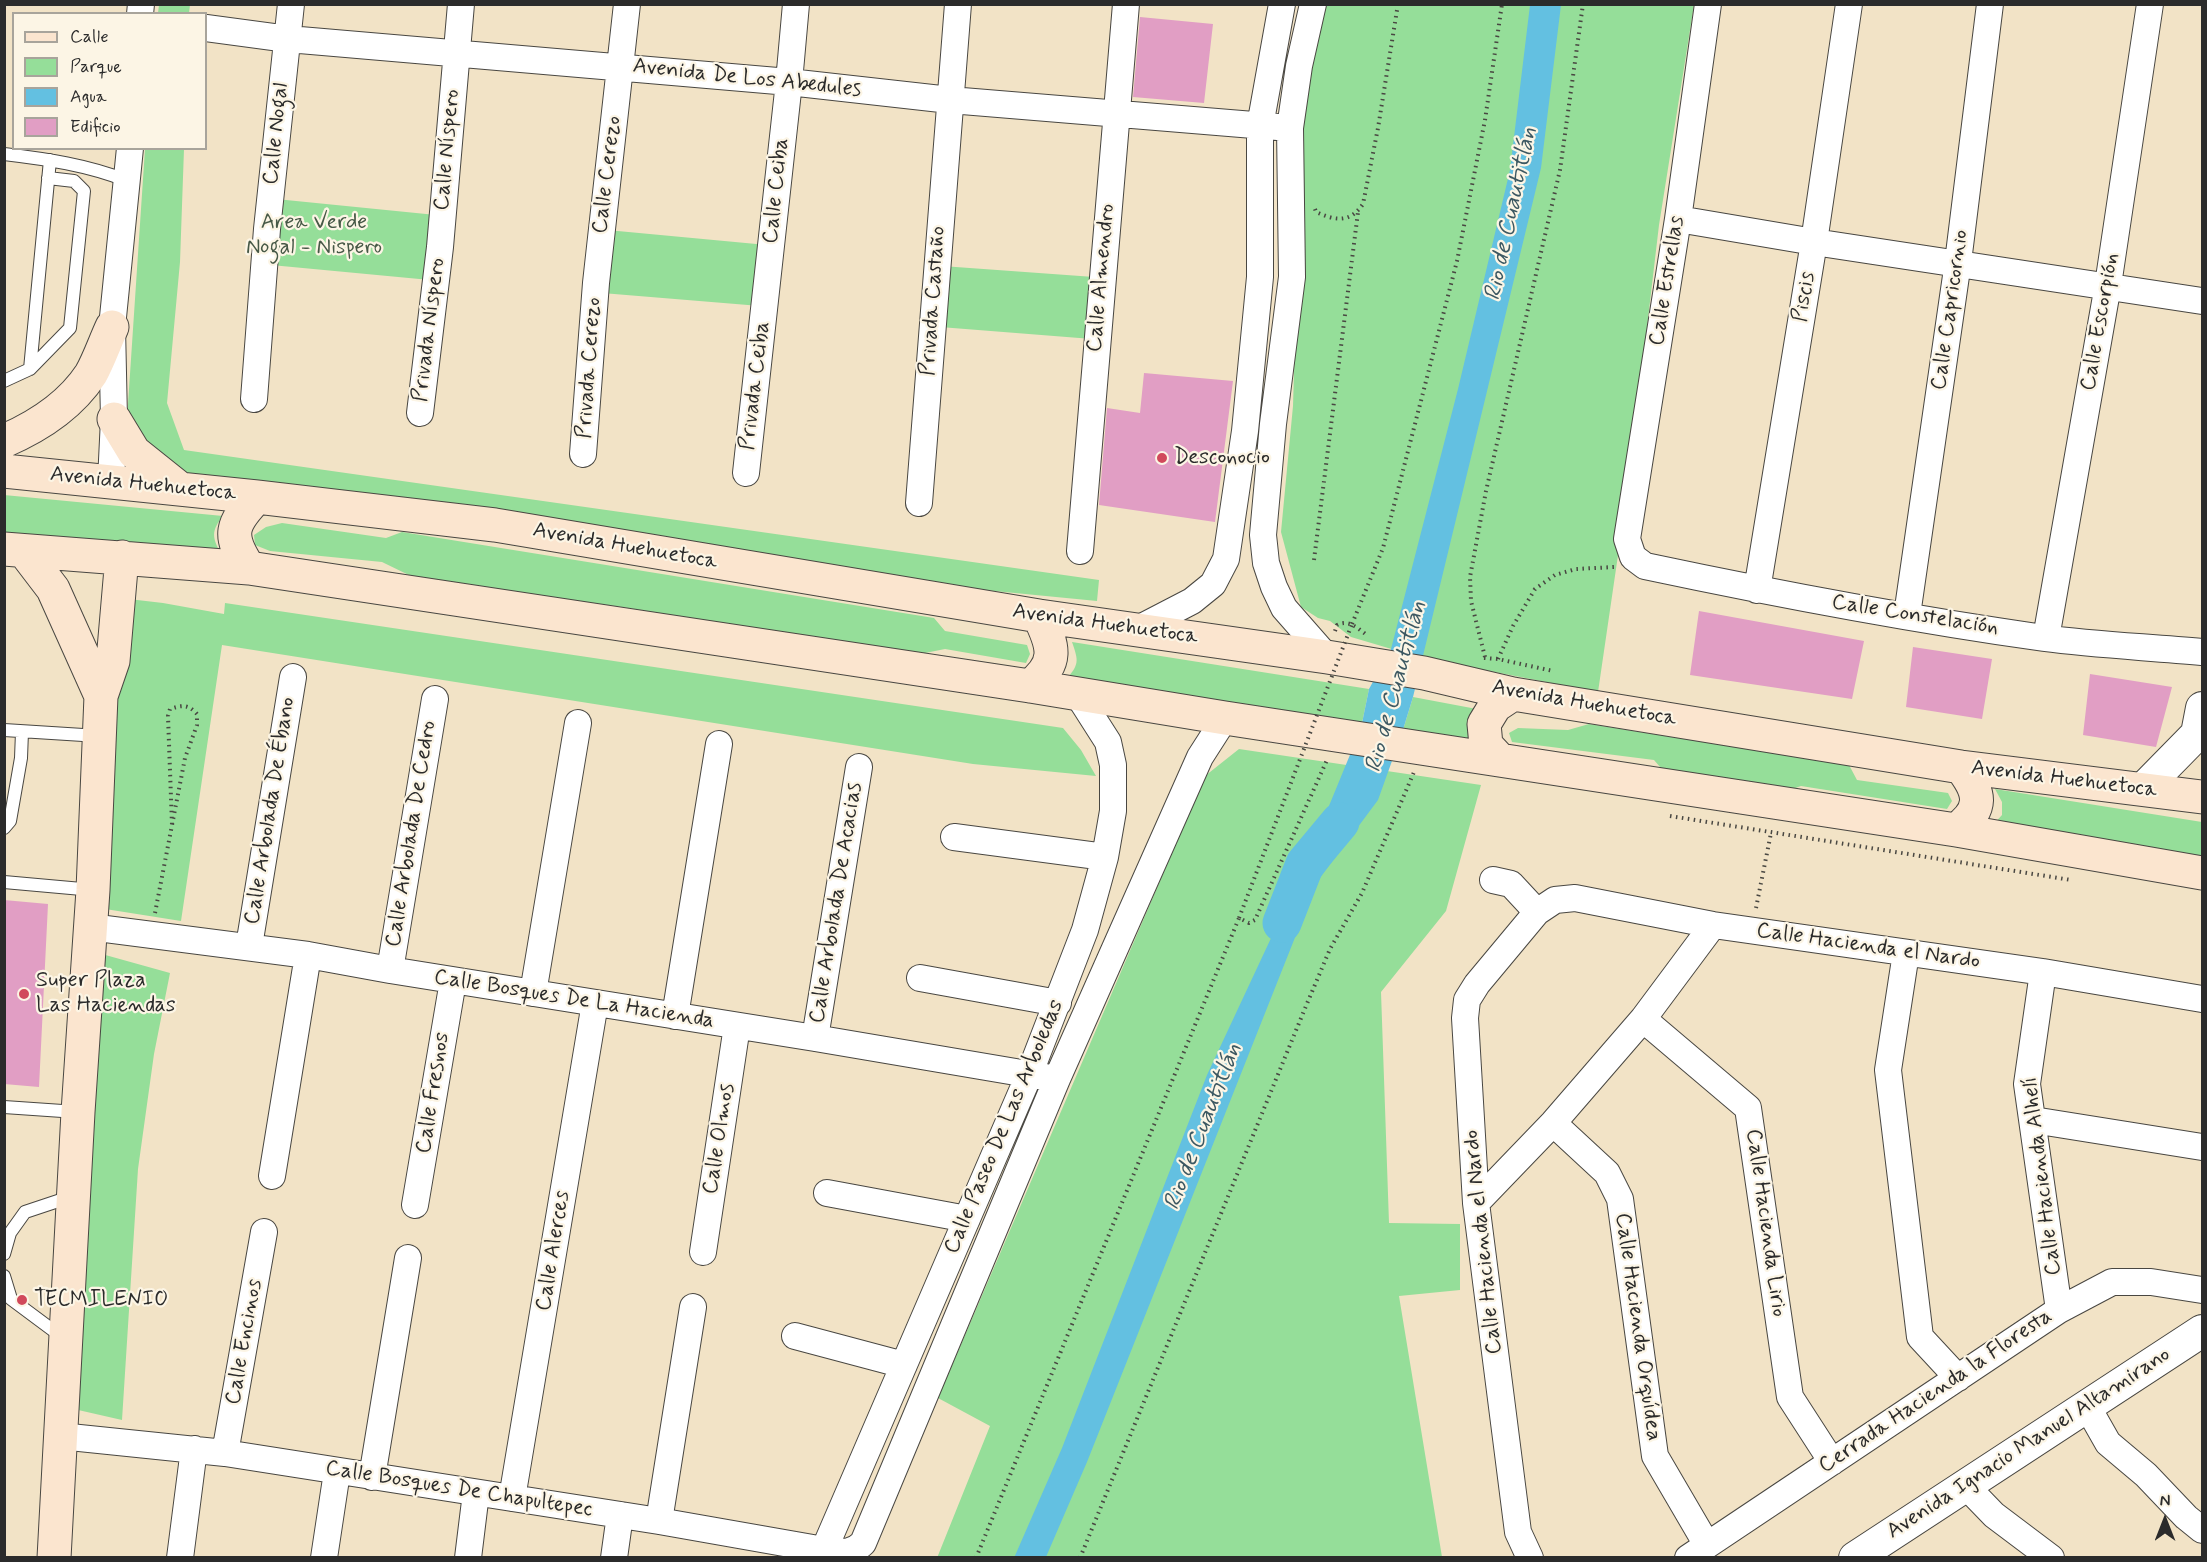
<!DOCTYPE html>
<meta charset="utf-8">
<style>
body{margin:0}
#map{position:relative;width:2207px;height:1562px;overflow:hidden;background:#f2e3c6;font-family:Mynerve,sans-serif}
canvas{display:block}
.frame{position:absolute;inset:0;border:6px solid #2b2b2b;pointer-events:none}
.legend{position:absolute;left:12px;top:12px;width:195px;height:138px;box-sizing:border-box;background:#fcf5e5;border:2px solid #a8a49b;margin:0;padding:8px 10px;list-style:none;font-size:18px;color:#2b2b2b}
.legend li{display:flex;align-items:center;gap:12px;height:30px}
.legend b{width:30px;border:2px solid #a8a49b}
.north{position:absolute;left:2135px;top:1490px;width:60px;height:60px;-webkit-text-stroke:4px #fcf5e5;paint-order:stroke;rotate:0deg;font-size:16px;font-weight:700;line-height:24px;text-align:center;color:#2b2b2b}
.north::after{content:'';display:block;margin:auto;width:21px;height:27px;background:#2b2b2b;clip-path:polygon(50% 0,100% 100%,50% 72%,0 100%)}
</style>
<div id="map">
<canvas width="2207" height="1562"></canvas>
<div class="frame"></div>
<ul class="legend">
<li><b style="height:8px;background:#fbe5cf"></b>Calle</li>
<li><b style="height:16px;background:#95de99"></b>Parque</li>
<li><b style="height:16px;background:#63c0e1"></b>Agua</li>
<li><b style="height:16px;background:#e19ec4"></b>Edificio</li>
</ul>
<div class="north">N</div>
</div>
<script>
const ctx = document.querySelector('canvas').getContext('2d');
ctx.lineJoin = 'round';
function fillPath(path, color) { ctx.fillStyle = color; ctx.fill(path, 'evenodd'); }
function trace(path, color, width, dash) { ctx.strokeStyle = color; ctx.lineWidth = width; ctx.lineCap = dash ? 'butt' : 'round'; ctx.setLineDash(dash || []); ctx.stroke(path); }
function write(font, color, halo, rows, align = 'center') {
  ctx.font = font + ' Mynerve,sans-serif'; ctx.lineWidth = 4.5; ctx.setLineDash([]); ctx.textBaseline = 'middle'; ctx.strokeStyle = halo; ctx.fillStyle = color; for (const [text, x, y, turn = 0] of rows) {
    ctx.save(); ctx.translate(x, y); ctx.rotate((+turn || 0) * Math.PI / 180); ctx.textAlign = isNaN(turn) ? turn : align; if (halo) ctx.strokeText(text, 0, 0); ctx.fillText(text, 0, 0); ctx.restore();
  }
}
const green = new Path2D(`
 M159,5H190L189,13H158Z
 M1323,5H1694L1659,225L1629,480L1598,692L1422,658L1351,637L1330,621L1318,618L1301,607L1281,532L1293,406L1302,101Z
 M145,149H184L180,262L167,403L184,450L1099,580L1097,601L943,586L181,473L156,455L127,419Z
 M276,199L436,215L430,280L271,265Z
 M607,230L767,245L760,306L602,293Z
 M942,266L1094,277L1092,339L940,327Z
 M4,495L223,516C211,531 212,537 221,554L5,536Z
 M282,523L386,538L402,532L934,618L945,631L1027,645L1030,654L1026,663L945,649L910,656L622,607L417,579L382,562L270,551L255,545L254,535L266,527Z
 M120,598L163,603L224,614L225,603L1063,728L1081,750L1096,776L973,764L222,645L181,921L99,908Z
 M1072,642L1369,689L1361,728L1066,680C1079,664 1079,662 1072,642Z
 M1413,697L1482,710L1473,746L1402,733Z
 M1589,724L1849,765L1857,780L1948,793L1952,801L1947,809L1801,786L1778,794L1667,775L1654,760L1512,742L1509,733L1518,728L1568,730Z
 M1239,749L1481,785L1446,911L1381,992L1389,1223L1460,1224V1290L1399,1296L1442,1557L937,1558L990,1426L938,1398L1205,776Z
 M1995,789L2202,822V862L1990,828L2002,815V802Z
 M91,951L170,973L154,1054L138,1169L122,1420L65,1407Z`);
const water = new Path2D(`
 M1530,5H1561L1541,168L1413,697L1402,733L1378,800L1317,882L1087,1462L1046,1557L1014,1558L1062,1448L1207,1075L1301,874L1361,728L1369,689L1391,649L1458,389L1510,170Z`);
const river = new Path2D(`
 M1282,923L1305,864L1340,822`);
const building = new Path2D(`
 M1140,17L1213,24L1204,103L1133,97Z
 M1144,373L1233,381L1215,522L1099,505L1107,408L1140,413Z
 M1699,611L1864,641L1852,699L1690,675Z
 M1913,647L1992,659L1982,719L1906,707Z
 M2090,674L2172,687L2156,747L2083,735Z
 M4,900L48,904L39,1087L4,1084Z`);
const path = new Path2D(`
 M1315,209L1316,212C1336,221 1350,223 1363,204L1378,128L1398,4
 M1314,560L1358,212
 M1352,624L1383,548L1457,261L1485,120L1502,4
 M1335,631L1337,625C1349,619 1357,628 1367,635
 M1485,657L1471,601L1470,577L1486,491L1560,170L1583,4
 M1484,658L1498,659L1553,671
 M1498,659L1513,626L1535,589L1555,575L1576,569L1614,567
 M1670,816L2071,880
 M1756,908L1771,833
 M155,913L185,758L197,725V714C188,704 182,705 170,709L168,716L172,825
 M976,1558L1239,918L1249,923L1255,920L1327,760
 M1080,1558L1306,1006L1330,949L1362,893L1414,772`);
const service = new Path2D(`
 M4,154C46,159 88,165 128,181
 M30,369L50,160
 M4,381L30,369L70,328L84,191L74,181L48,178
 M4,730L99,736
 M4,828L10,821L21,758L22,732
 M4,882L93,890
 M4,1107L77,1112
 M4,1254L10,1233L25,1212L70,1197
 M4,1276L11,1299L62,1337`);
const minor = new Path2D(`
 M1313,4L1299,66L1290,128L1292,277L1273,424L1263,535L1266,563L1274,587L1284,608L1327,657
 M1708,4L1678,219L1627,539L1633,557L1645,566C1777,594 1910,619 2044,638C2096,645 2150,647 2202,652
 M140,14L141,4
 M206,28L288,39L789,82L950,100L1290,128
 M1678,219L1814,242L2202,301
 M254,399L267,229L291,4
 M420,413L440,247L461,4
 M583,454L596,283L627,4
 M746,473L789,82L796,4
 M111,481L114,419L112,327L130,148
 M919,503L958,4
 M1080,551L1126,4
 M1757,590L1814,242L1849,4
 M1907,615L1958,262L1990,4
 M1138,629L1192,601L1213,584L1226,559L1245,431L1260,277V126L1282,4
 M2046,638L2108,285L2150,4
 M954,837L1105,857
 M1493,880L1511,884L1537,912
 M90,927L308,955L390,970L815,1038L1057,1079
 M249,946L293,677
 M1906,953L1888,1070L1920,1337L1958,1378
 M390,970L435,699
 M2043,972L2027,1084L2059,1310
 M920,978L1058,1003
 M533,993L578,723
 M675,1016L719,744
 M1643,1019L1748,1108L1790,1397L1832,1462
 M815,1038L859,767
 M2033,1120L2202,1147
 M1553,1123L1607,1173L1620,1199L1655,1456L1707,1545
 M272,1176L308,955
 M827,1193L967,1219
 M1476,1203L1553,1123L1643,1019L1713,925
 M415,1205L453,981
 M703,1252L737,1026
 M795,1336L904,1365
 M2087,1406L2108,1443L2146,1475L2186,1517L2202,1530
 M60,1436L225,1453L659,1521L824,1550C840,1552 851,1555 863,1543L1057,1079L1200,757L1225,718
 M225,1453L264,1232
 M372,1477L408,1258
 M1965,1485L1994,1515L2051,1558
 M512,1498L595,1003
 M659,1521L693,1307
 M824,1550L1029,1075L1085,930L1105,857L1113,811V765L1108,742L1078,695
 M180,1558L194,1449
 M324,1558L337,1472
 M468,1558L476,1493
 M614,1558L620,1515
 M1530,1558L1518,1532L1476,1203L1465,1018L1467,1000L1477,984L1537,912L1555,900L1575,898L1713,925L2043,972L2202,999
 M1688,1558L2059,1310L2112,1282H2151L2202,1290`);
const tertiary = new Path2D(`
 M2143,789L2197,734L2202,708
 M1855,1558L2202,1331`);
const secondary = new Path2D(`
 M114,419L134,452L179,488
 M4,441C39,426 70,406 91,374C99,360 105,342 112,327
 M4,471L257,497L495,525L1039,616L1327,657L1424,673L1513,694L1961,767L2202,797
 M4,549L249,568L1030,686L1225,718L1956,830L2202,873
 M24,551L53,589L101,696
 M249,568C227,535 231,524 257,497
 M1030,686C1059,663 1054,647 1039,616
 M1500,760L1486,745L1484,724L1495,706L1513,694
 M1956,830C1984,809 1981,793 1961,767
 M54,1558L78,1112L93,890L101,696L113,661L122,557`);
const pathBridge = new Path2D(`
 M1239,918L1352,624`);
const markers = [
 [1162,458,6,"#d1495b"],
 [24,994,6,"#d1495b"],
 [22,1300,6,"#d1495b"]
];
const streetNames = [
 ["Avenida De Los Abedules",747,79,6],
 ["Calle Nogal",277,134,-84],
 ["Calle Níspero",448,150,-85],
 ["Calle Cerezo",608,175,-83],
 ["Calle Ceiba",777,191,-84],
 ["Calle Almendro",1102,278,-85],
 ["Calle Estrellas",1668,281,-81],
 ["Piscis",1805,297,-81],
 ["Privada Castaño",934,301,-86],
 ["Calle Capricornio",1951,310,-82],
 ["Calle Escorpión",2101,322,-80],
 ["Privada Níspero",430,330,-83],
 ["Privada Cerezo",590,368,-86],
 ["Privada Ceiba",756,386,-83],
 ["Avenida Huehuetoca",143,485,6],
 ["Avenida Huehuetoca",625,547,10],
 ["Calle Constelación",1915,616,9],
 ["Avenida Huehuetoca",1105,625,8],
 ["Avenida Huehuetoca",1584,704,10],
 ["Avenida Huehuetoca",2064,780,7],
 ["Calle Arbolada De Ébano",271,811,-81],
 ["Calle Arbolada De Cedro",412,834,-81],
 ["Calle Arbolada De Acacias",837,903,-81],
 ["Calle Hacienda el Nardo",1868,947,8],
 ["Calle Bosques De La Hacienda",574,1000,9],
 ["Calle Fresnos",434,1093,-81],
 ["Calle Paseo De Las Arboledas",1005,1127,-67],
 ["Calle Olmos",720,1139,-81],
 ["Calle Hacienda Alhelí",2043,1176,-97],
 ["Calle Hacienda Lirio",1765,1223,82],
 ["Calle Hacienda el Nardo",1484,1242,-96],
 ["Calle Alerces",554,1251,-81],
 ["Calle Hacienda Orquídea",1637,1327,82],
 ["Calle Encinos",245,1342,-80],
 ["Cerrada Hacienda la Floresta",1936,1392,-34],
 ["Avenida Ignacio Manuel Altamirano",2029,1444,-33],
 ["Calle Bosques De Chapultepec",459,1490,9]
];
const parkNames = [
 ["Area Verde",314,223],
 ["Nogal - Nispero",314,248]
];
const poiNames = [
 ["Desconocio",1174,458],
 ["Super Plaza",36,981],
 ["Las Haciendas",36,1006],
 ["TECMILENIO",34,1300]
];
const waterNames = [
 ["Rio de Cuautitlán",1512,214,-78],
 ["Rio de Cuautitlán",1397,687,-75],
 ["Rio de Cuautitlán",1204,1127,-69]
];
fillPath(green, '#95de99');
fillPath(water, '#63c0e1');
trace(river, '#63c0e1', 39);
fillPath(building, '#e19ec4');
trace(service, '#494742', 14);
trace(minor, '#494742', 28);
trace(tertiary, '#494742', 34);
trace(secondary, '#494742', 35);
trace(path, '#494742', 4, [1.5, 4.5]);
trace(service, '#fff', 12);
trace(minor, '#fff', 26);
trace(tertiary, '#fff', 32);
trace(secondary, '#fbe5cf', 33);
trace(pathBridge, '#494742', 4, [1.5, 4.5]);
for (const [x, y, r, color] of markers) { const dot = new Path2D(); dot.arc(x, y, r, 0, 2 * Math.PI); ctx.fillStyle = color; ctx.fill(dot); trace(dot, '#fcf5e5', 2); }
write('22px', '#2b2b2b', '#fcf5e5', streetNames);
write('22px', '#465846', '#fcf5e5', parkNames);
write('22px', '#2b2b2b', '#fcf5e5', poiNames, 'left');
write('italic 24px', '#3c5862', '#fcf5e5', waterNames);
</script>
